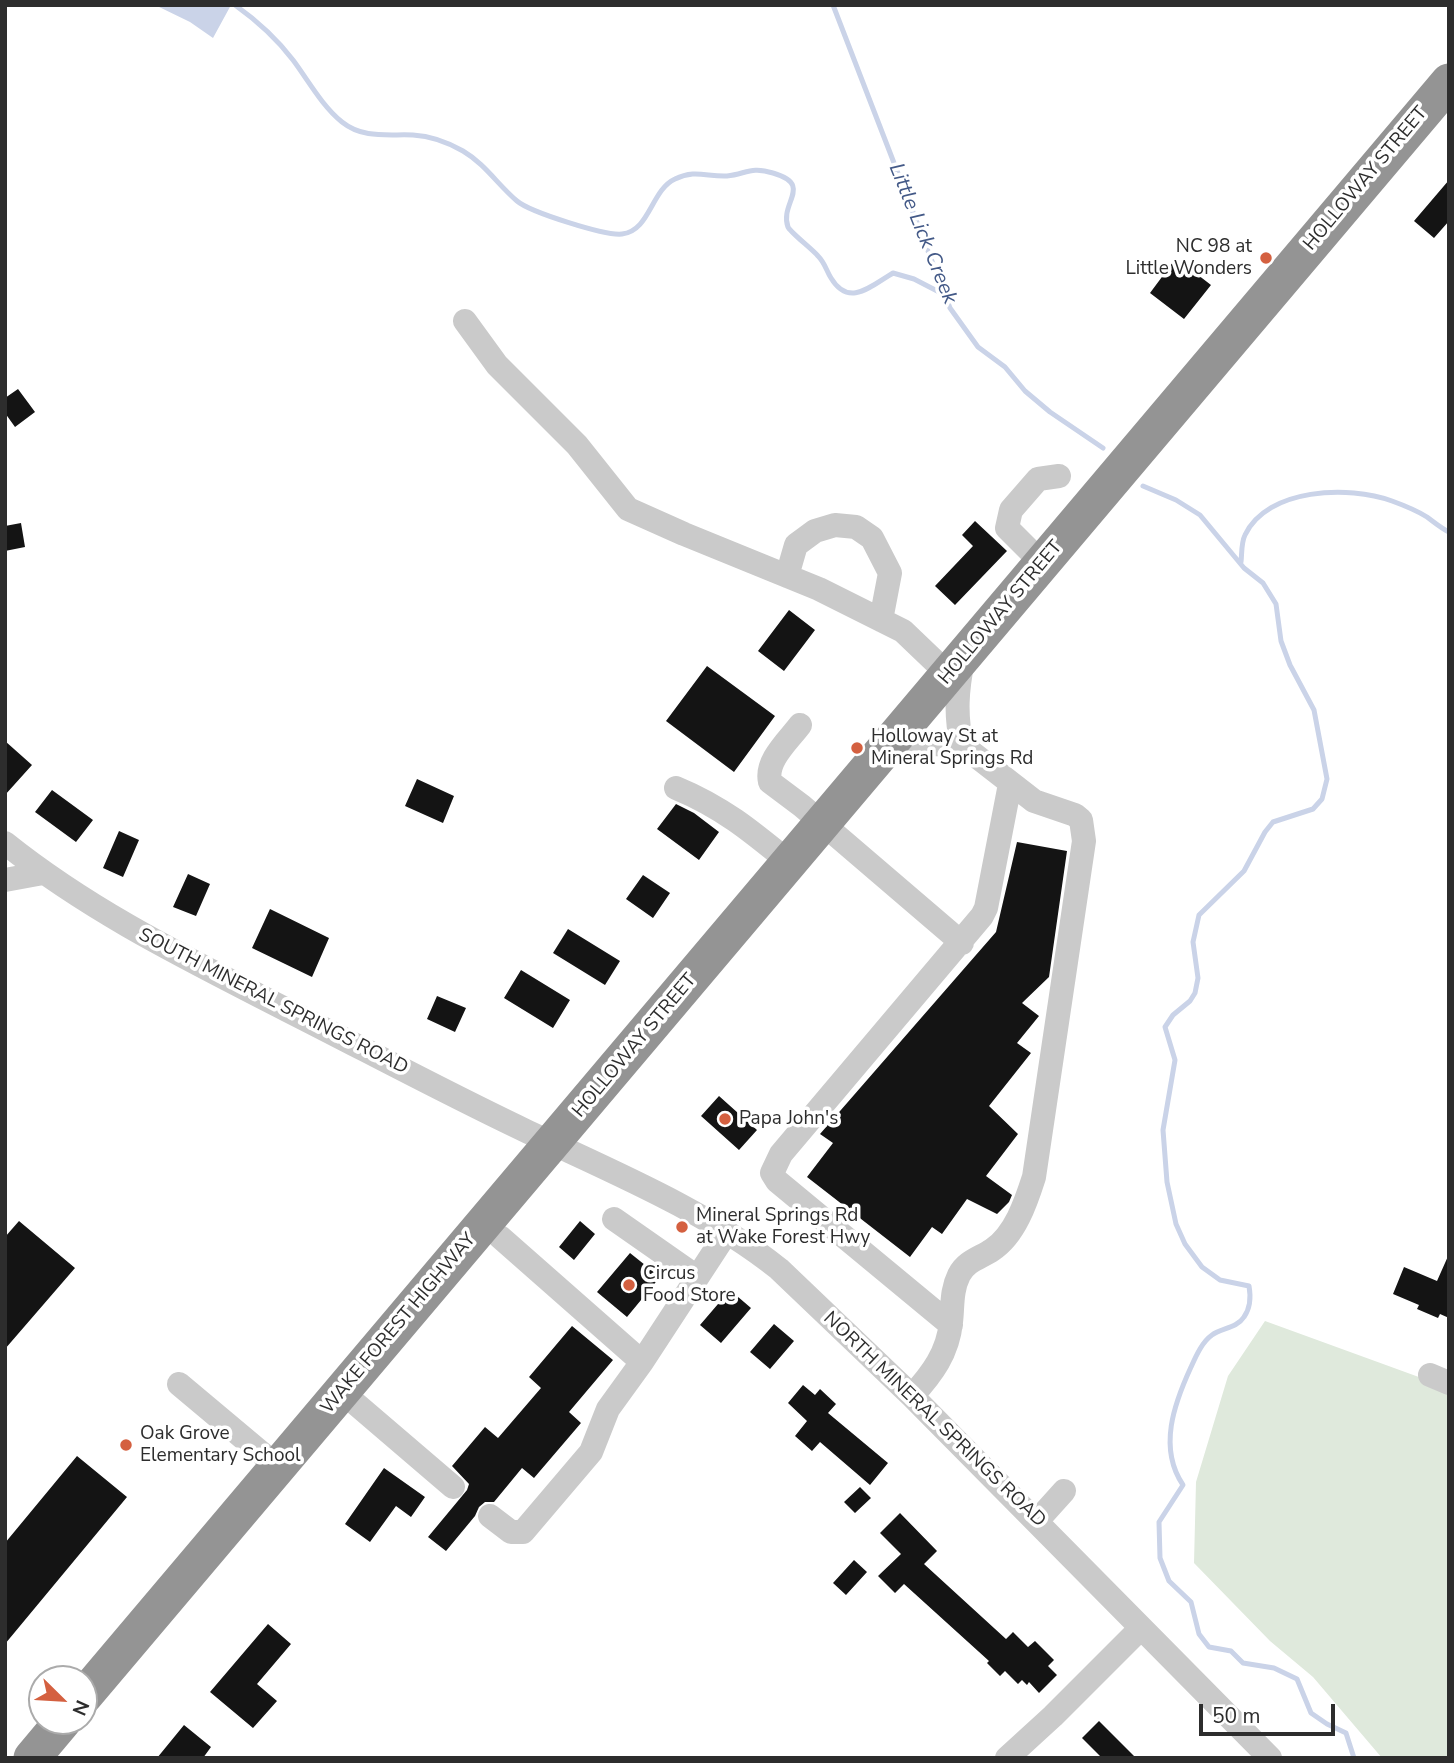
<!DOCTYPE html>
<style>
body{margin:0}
#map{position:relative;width:1454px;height:1763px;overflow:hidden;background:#fff;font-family:"Nunito Sans",sans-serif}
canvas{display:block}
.frame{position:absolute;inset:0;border:7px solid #2d2d2d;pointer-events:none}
.north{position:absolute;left:28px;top:1665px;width:70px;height:70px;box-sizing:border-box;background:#fff;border:2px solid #ababab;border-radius:50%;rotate:114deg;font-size:19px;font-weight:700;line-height:28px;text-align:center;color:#2d2d2d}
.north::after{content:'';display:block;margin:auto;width:24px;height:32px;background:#d46040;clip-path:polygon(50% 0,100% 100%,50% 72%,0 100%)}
.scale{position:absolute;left:1199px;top:1704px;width:136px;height:32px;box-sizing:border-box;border:4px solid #2d2d2d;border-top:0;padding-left:9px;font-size:21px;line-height:24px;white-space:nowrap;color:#2d2d2d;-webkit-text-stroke:5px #fff;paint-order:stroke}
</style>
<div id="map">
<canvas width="1454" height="1763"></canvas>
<div class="frame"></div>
<div class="north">N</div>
<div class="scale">50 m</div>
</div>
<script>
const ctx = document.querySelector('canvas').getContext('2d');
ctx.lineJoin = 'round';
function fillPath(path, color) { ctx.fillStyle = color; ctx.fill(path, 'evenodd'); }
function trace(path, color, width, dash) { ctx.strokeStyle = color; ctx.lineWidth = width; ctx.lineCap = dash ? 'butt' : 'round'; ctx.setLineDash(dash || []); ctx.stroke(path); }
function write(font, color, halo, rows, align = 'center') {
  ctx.font = font + ' "Nunito Sans",sans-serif'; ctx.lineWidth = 7; ctx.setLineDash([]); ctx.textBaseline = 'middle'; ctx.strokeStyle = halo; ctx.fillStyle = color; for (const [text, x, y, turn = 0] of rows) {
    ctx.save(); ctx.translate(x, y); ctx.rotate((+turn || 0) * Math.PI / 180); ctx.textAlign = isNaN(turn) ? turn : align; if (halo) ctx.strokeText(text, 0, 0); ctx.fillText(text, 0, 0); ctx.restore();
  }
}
const green = new Path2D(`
 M1265,1321L1449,1388V1758H1382L1313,1677L1270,1641L1194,1563L1196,1482L1228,1376Z`);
const water = new Path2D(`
 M155,5H231L213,38L190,22Z`);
const stream = new Path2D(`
 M235,5C256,20 277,39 293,60C308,80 322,106 342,122C363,139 388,134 413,135C430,136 449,143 463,151C485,164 498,185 517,201C530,212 605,236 622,234C650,231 651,190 675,179C695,169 707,177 727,176C746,174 751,166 773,173C814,185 779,203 788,227C790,232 812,249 818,256C825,263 826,270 831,278C849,308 871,286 893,273L914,279L943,294
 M833,5L950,308L978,347L1005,367L1025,391L1050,412L1103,448
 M1143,486L1176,500L1200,515L1244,568L1263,583L1276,604L1281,641L1290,665L1314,710L1327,779L1322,799L1313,809L1273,822L1265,832L1244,871L1199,915L1193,942L1198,978L1195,993L1190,1001L1173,1015L1165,1027L1175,1060L1163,1130L1167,1182L1176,1224L1185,1244L1202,1267L1220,1280L1249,1286C1251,1297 1251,1307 1244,1317C1237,1328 1222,1328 1212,1335C1202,1342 1196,1356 1191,1367C1174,1404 1158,1448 1183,1485L1159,1522L1160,1558L1169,1581L1191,1602L1199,1634L1209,1647L1231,1651L1243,1663L1274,1668L1297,1679L1311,1713L1327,1724L1346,1733L1354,1758
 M1241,562C1242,554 1241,543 1245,535C1267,488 1349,485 1392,501C1403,505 1416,510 1427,517C1434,522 1441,528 1449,532`);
const building = new Path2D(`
 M1449,180V221L1434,238L1414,221Z
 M1176,258L1211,285L1184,319L1150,293Z
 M18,389L35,412L15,427L5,413V398Z
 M975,521L1007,551L955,605L935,586L973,546L962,535Z
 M21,523L25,547L5,551V526Z
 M789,610L815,630L784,671L758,651Z
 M707,666L775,716L734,772L666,721Z
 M5,741L32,765L5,795Z
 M417,779L454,796L443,823L405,806Z
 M52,790L93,820L76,842L35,812Z
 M676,804L694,813L719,832L699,860L657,829Z
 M119,831L139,840L123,877L103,868Z
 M1017,842L1067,851L1049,977L1022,1003L1039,1016L1017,1043L1031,1053L989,1106L1018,1134L986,1176L1012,1195L1009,1202L997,1214L967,1199L942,1234L932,1227L910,1257L807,1177L833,1143L820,1134L996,932Z
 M188,874L210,884L196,916L173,907Z
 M643,875L670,893L653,918L626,899Z
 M270,909L329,938L312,977L252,948Z
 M568,929L620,961L605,985L553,953Z
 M521,970L570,1000L553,1028L504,998Z
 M437,996L466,1008L455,1032L427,1019Z
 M719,1096L757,1130L739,1150L701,1116Z
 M19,1221L75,1268L5,1349V1237Z
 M580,1221L595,1234L574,1260L559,1247Z
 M630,1253L660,1277L627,1317L597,1292Z
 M1449,1254V1318L1440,1314L1438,1318L1417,1309L1419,1305L1393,1294L1404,1267L1437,1281Z
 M730,1290L751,1308L721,1343L700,1325Z
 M774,1324L794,1341L770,1369L750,1352Z
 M572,1326L613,1360L569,1412L581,1423L534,1478L522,1468L494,1502H485L479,1507L475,1516L446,1551L428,1537L467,1490L469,1484L452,1466L485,1427L498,1438L541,1388L529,1377Z
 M803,1385L815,1395L820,1389L836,1404L828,1413L888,1463L870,1485L820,1442L812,1451L795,1436L807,1421L788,1403Z
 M77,1456L127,1497L5,1644V1543Z
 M384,1468L425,1497L411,1517L396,1506L370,1542L345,1524Z
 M860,1487L871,1498L855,1513L844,1502Z
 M900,1513L937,1551L924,1564L1006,1639L1013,1632L1028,1647L1035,1641L1054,1660L1048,1666L1057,1675L1039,1693L1029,1682L1027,1685L1022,1680L1018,1684L1005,1671L1000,1676L987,1663L989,1661L904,1584L895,1593L878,1576L901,1554L880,1533Z
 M854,1560L867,1572L846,1595L833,1583Z
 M268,1624L291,1644L257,1684L277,1701L253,1728L210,1692Z
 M1099,1721L1136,1758H1102L1082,1738Z
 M184,1725L211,1747L203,1758H157Z`);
const minor = new Path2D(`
 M465,321L497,365L577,445L628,509L684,534L819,589L903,631L949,675
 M1043,564L1007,528L1011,510L1038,479L1059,476
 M787,576L796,545L815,531L835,525L856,527L872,538L890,573L881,620
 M800,725C788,741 765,761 770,782L802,806L962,943
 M962,745C955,715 957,690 963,660
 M881,757L908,746L934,744L962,745L1034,801L1075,815L1081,820L1084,841L1034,1177C1026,1202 1015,1235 992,1250C980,1258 966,1261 959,1275C951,1291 953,1306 951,1322C948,1353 932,1374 912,1396
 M676,788C722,807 751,831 790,863
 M5,843C91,912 190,960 287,1010C366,1050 444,1092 524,1130C610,1171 704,1209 779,1269L912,1396L1270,1758
 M5,880L43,873
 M614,1219L697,1277
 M500,1237L642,1362
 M951,1325L777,1181L772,1173L781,1154L982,916L986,908L1010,784
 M1430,1375L1449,1383
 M179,1384L278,1467
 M342,1392L453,1487
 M490,1516L511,1532H523L591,1452L608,1409L642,1362L727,1232
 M1037,1521L1064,1491
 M1007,1758L1053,1716L1141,1628`);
const highway = new Path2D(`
 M84,1696L1449,82
 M32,1758L63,1721`);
const markers = [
 [1266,258,7,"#d46040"],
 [857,748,7,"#d46040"],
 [725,1119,7,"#d46040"],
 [682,1227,7,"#d46040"],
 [629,1285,7,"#d46040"],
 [126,1445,7,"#d46040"]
];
const streetNames = [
 ["HOLLOWAY STREET",1366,179,-50],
 ["HOLLOWAY STREET",1001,613,-50],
 ["SOUTH MINERAL SPRINGS ROAD",273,1002,27],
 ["HOLLOWAY STREET",635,1046,-50],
 ["WAKE FOREST HIGHWAY",399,1324,-50],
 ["NORTH MINERAL SPRINGS ROAD",934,1420,44]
];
const poiNames = [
 ["NC 98 at",1252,247,"right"],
 ["Little Wonders",1252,269,"right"],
 ["Holloway St at",871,737],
 ["Mineral Springs Rd",871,759],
 ["Papa John's",739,1119],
 ["Mineral Springs Rd",696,1216],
 ["at Wake Forest Hwy",696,1238],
 ["Circus",643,1274],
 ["Food Store",643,1296],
 ["Oak Grove",140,1434],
 ["Elementary School",140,1456]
];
const waterNames = [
 ["Little Lick Creek",922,234,68]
];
fillPath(green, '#dfe9dc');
fillPath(water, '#cad3e8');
trace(stream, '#cad3e8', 5);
fillPath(building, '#141414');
trace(minor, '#cacaca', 24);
trace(highway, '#949494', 37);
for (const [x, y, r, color] of markers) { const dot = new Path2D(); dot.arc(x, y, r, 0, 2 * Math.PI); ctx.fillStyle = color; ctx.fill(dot); trace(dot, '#fff', 2.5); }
write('19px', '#2d2d2d', '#fff', streetNames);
write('19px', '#2d2d2d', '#fff', poiNames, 'left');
write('italic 21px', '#435987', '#fff', waterNames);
</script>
